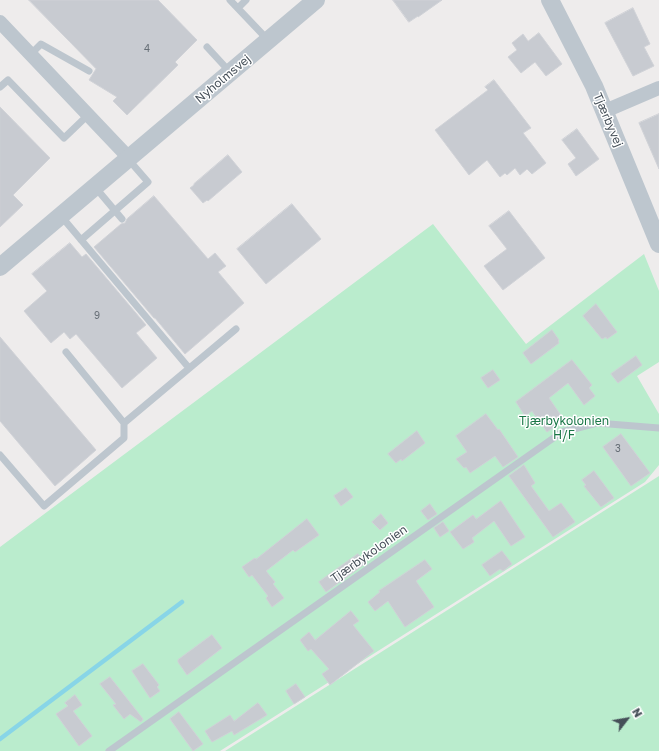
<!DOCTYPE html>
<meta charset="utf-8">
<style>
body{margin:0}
#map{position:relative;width:659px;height:751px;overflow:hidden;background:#eeecec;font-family:"Golos Text",sans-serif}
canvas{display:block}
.north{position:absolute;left:607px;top:699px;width:40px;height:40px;-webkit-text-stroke:3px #fff;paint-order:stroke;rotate:59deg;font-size:11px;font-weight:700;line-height:16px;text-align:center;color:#454f58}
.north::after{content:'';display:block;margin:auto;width:14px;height:18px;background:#454f58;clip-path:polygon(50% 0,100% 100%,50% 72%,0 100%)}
</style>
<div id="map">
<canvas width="659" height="751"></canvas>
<div class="north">N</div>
</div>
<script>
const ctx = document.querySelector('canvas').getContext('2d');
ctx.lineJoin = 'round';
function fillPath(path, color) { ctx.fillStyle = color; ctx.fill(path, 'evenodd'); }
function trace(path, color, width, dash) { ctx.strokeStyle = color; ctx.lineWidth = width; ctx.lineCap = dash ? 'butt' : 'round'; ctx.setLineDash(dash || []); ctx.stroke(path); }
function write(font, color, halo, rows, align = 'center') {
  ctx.font = font + ' "Golos Text",sans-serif'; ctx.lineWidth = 3; ctx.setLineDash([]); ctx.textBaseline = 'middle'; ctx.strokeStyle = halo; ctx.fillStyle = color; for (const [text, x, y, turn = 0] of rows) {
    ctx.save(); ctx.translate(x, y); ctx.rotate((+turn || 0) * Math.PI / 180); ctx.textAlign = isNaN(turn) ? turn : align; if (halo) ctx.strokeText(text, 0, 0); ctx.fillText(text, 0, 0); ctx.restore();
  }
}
const green = new Path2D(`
 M433,224L526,344L644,254L659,291V362L637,376L659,414V465L645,482L220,751H0V547Z
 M659,476V751H225Z`);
const stream = new Path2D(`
 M0,739L182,602`);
const building = new Path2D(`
 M29,0H158L197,40L175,62L178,65L127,115L113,101L117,97L89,80L96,69Z
 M393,0H442L418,17V16L409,22Z
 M633,8L650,44L644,47L654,66L633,76L605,23Z
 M539,33L562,64L546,76L535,62L521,73L508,57L517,50L512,43L523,34L528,41Z
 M494,80L531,128L523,133L546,163L532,174L527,169L520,175L515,168L507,175L505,173L500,177L487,160L469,175L435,130L488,90L485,87Z
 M0,107L50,158L13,195L23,205L0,227Z
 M659,114V169L639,123Z
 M577,129L599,159L576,176L568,164L576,158L562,140Z
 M228,155L242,172L208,201L207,200L203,203L190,188L194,185V184Z
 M154,196L208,259L215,253L226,266L218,272L244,303L185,354L155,318H154L94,247L121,224L125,223L127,219Z
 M292,204L321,239L266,284L237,249Z
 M509,211L545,258L503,290L484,266L507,249L489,226Z
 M70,243L82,257L86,254L146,325L136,333L157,358L122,388L76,334L70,339L64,332L51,343L24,311L47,291L32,274Z
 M596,304L617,332L607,339L606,337L602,339L583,316Z
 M552,330L559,340L558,341L559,343L531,364L523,353Z
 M0,337L96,450L55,486L0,421Z
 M636,356L642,365L618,383L611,374Z
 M572,360L592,385L589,388L595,396L584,405L568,383L549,398L564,420L547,432L532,411L525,416L516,402Z
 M493,370L500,380L488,388L481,378Z
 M486,414L498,430L499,429L518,457L503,467L495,456L470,473L466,467L464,468L456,459L467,452L456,436Z
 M417,431L425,443L402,461L401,459L396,463L388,454Z
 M621,434L650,473L631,486L603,447Z
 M524,465L535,483L531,486L549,511L561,503L575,522L553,537L509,476Z
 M594,471L614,498L601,507L584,486L586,485L582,480Z
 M346,488L353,497L341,506L334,496Z
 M501,501L525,537L511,546L494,521L472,538L474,542L463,549L450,532L473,515L476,519Z
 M430,504L437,514L428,520L421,511Z
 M381,514L388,523L380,530L372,522Z
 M307,519L319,535L295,552L293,550L266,571L275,582L273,584L284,598L272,607L266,598L268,596L252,575L249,577L242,567L255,558L256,559Z
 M443,522L449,531L440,537L434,528Z
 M502,551L512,564L503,571L500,569L490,576L482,565Z
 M358,554L366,563L326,592L319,582Z
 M425,560L432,569L416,581L434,607L405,627L388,601L375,611L368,602L380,592L379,591Z
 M351,611L359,621L353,625L374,651L330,685L322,674L329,669L311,649L308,651L300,640L309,632L315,640Z
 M212,635L222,648L187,675L178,662V660Z
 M143,664L159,685L157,687L160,691L150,698L132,671Z
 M110,677L143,719L141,722L130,714L124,719L113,705L116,704L100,684Z
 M296,684L305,697L294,704L286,691Z
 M75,695L82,705L73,711L92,736L79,746L56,714L68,706L65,703Z
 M258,703L259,704L267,715L234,735L232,731L212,742L205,731L230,715L234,721Z
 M179,712L203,744L193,751L170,719Z`);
const service = new Path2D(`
 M230,0L268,40
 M238,8L246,0
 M207,47L230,72
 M31,54L41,44L89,71
 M0,87L8,80L64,138L88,115
 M95,187L122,219
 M61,216L189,368
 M81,240L148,182L128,159
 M66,352L124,423L236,329
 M0,455L44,506L124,438V423
 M109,751L562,432L597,423L659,428`);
const minor = new Path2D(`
 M0,22L129,158
 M605,111L659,88`);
const tertiary = new Path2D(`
 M550,0L594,86L659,244
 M0,267L316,0`);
const numberNames = [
 ["4",147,49],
 ["9",97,316],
 ["3",618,449]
];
const streetNames = [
 ["Nyholmsvej",223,79,-40],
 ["Tjærbyvej",608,120,67],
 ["Tjærbykolonien",369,554,-35]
];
const parkNames = [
 ["Tjærbykolonien",564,421],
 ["H/F",564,435]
];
fillPath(green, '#baeccd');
trace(stream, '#88d5e7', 4.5);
fillPath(building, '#c8cbd1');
trace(building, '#d0d2d7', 1);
trace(service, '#bdc6ce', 7);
trace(minor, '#bdc6ce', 14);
trace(tertiary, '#bdc6ce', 18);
write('10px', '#666e76', null, numberNames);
write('12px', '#454f58', '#fff', streetNames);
write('12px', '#197646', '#fff', parkNames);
</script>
